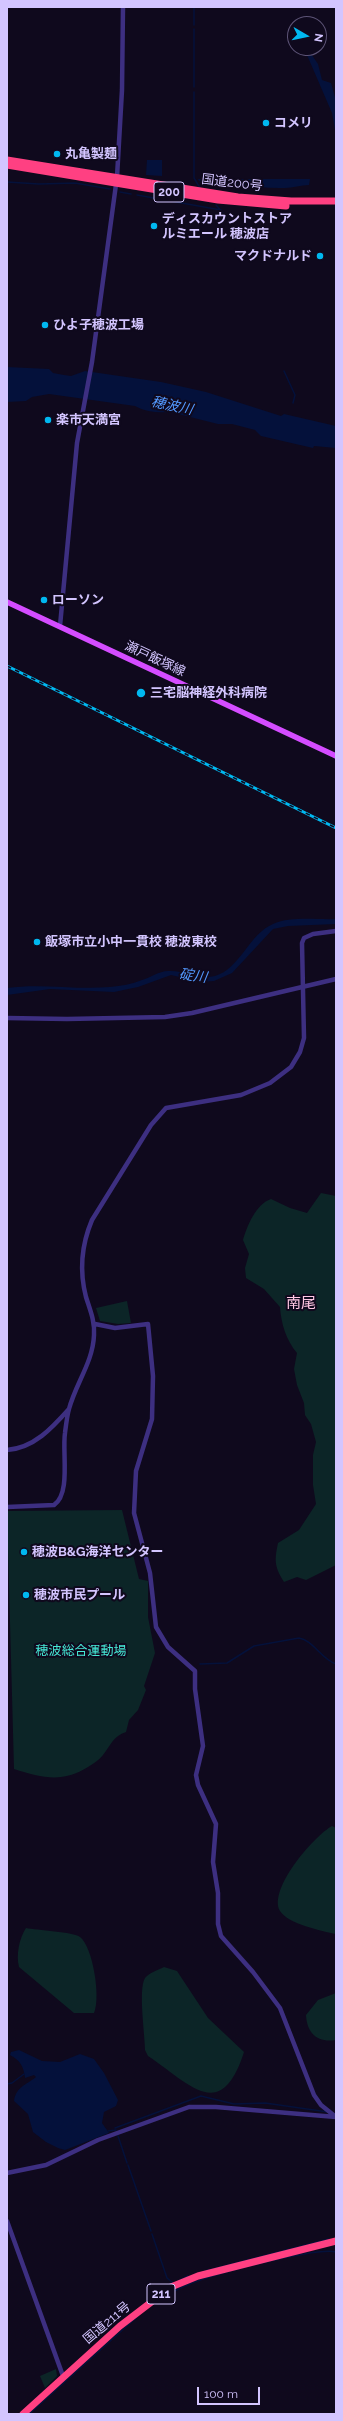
<!DOCTYPE html>
<meta charset="utf-8">
<style>
body{margin:0}
#map{position:relative;width:343px;height:2421px;overflow:hidden;background:#0f091d;font-family:Raleway,sans-serif}
canvas{display:block}
.frame{position:absolute;inset:0;border:8px solid #d3c5ff;pointer-events:none}
.north{position:absolute;left:287px;top:16px;width:40px;height:40px;box-sizing:border-box;background:#0f091d;border:1px solid #5d5477;border-radius:50%;rotate:99deg;font-size:11px;font-weight:700;line-height:16px;text-align:center;color:#d3c5ff}
.north::after{content:'';display:block;margin:auto;width:14px;height:18px;background:#00b8f0;clip-path:polygon(50% 0,100% 100%,50% 72%,0 100%)}
.scale{position:absolute;left:197px;top:2387px;width:63px;height:18px;box-sizing:border-box;border:2px solid #d3c5ff;border-top:0;padding-left:5px;font-size:12px;line-height:14px;white-space:nowrap;color:#d3c5ff;-webkit-text-stroke:3px #0f091d;paint-order:stroke}
</style>
<div id="map">
<canvas width="343" height="2421"></canvas>
<div class="frame"></div>
<div class="north">N</div>
<div class="scale">100 m</div>
</div>
<script>
const ctx = document.querySelector('canvas').getContext('2d');
ctx.lineJoin = 'round';
function fillPath(path, color) { ctx.fillStyle = color; ctx.fill(path, 'evenodd'); }
function trace(path, color, width, dash) { ctx.strokeStyle = color; ctx.lineWidth = width; ctx.lineCap = dash ? 'butt' : 'round'; ctx.setLineDash(dash || []); ctx.stroke(path); }
function write(font, color, halo, rows, align = 'center') {
  ctx.font = font + ' Raleway,"Noto Sans JP",sans-serif'; ctx.lineWidth = 4; ctx.setLineDash([]); ctx.textBaseline = 'middle'; ctx.strokeStyle = halo; ctx.fillStyle = color; for (const [text, x, y, turn = 0] of rows) {
    ctx.save(); ctx.translate(x, y); ctx.rotate((+turn || 0) * Math.PI / 180); ctx.textAlign = isNaN(turn) ? turn : align; if (halo) ctx.strokeText(text, 0, 0); ctx.fillText(text, 0, 0); ctx.restore();
  }
}
const green = new Path2D(`
 M321,1193L336,1196V1565L306,1580L297,1577L284,1582C275,1567 274,1562 278,1543L299,1530L316,1504L313,1485V1455L316,1442L311,1424L305,1415L304,1403L297,1385L294,1369L297,1353C286,1340 281,1323 280,1307L264,1289L246,1278L245,1268L249,1254L243,1240C247,1226 256,1204 271,1199L290,1208L307,1213Z
 M127,1301L131,1323L118,1324L100,1321L96,1308Z
 M122,1510L139,1579L148,1581V1617L155,1653L144,1686L146,1690L138,1710L129,1720L126,1732C113,1736 111,1745 103,1755C99,1760 94,1763 88,1767C63,1783 42,1778 14,1769L7,1511Z
 M332,1826L336,1828V1934C322,1931 288,1924 280,1911C268,1889 314,1836 332,1826Z
 M26,1928C36,1930 74,1932 80,1937C93,1947 101,1998 94,2013H74L19,1967C16,1955 19,1939 26,1928Z
 M164,1967L177,1971L208,2018L244,2052C221,2124 190,2084 148,2056L145,2050C145,2035 138,1989 145,1978C149,1973 158,1970 164,1967Z
 M336,1993V2040C317,2043 307,2033 306,2015L318,2000Z
 M56,2369L57,2376L45,2388L40,2376Z`);
const water = new Path2D(`
 M304,48H307L318,64L322,80L331,83L336,101V135L332,113Z
 M147,160H162V176L146,175Z
 M198,179H310L309,185C301,185 293,188 285,188C256,189 227,182 199,181Z
 M7,367L49,369L53,373L64,375L71,376L85,371L161,382L206,392L281,416L284,414L336,426V448L314,446L313,448L261,436L255,430L232,424H218L170,412C159,413 145,412 135,406L49,394L32,397L26,401L7,402Z
 M336,919V924L288,926L273,929L232,973L214,981L201,982L171,975L138,987L114,992L50,989L7,995V988C41,983 75,990 110,987C121,986 132,984 142,980C150,978 159,971 168,971C185,970 198,980 215,976C240,969 249,934 273,924C291,916 317,920 336,919Z
 M19,2050L42,2061L60,2062L80,2054L94,2059L104,2073L118,2100L116,2106L104,2112L102,2123L109,2133L65,2150L58,2148L46,2142L33,2132L28,2114L14,2101C16,2087 26,2085 36,2077L34,2075L25,2078C24,2067 20,2060 10,2055L11,2052Z`);
const stream = new Path2D(`
 M194,25V7
 M194,87V29
 M194,92V178L200,188
 M7,182L39,184L75,183L110,189
 M120,192L131,194
 M137,195L221,210
 M216,205L226,216
 M284,371L295,395L293,403
 M200,1664L227,1663L254,1646L299,1638C313,1640 322,1660 336,1664
 M7,2084L12,2083L24,2074
 M115,2128L201,2096L234,2104L265,2103L328,2112
 M108,2131L116,2130
 M118,2136L127,2163
 M128,2165L151,2231
 M152,2234L167,2278L173,2283
 M205,2271L329,2239
 M180,2280L188,2276
 M156,2303C166,2296 176,2289 187,2285C211,2275 315,2247 336,2252
 M29,2414L138,2316`);
const minor = new Path2D(`
 M60,626L77,443L92,362L117,177L122,90L123,7
 M7,1018L67,1019L165,1017L192,1013L336,979
 M95,1324L115,1328L148,1324L153,1376L152,1419L136,1471L134,1513L150,1573L156,1627L168,1647L195,1671V1689L203,1746L196,1775L198,1785L216,1824L213,1862L218,1893V1924L221,1936L253,1972L280,2008L314,2095L321,2105L336,2117
 M7,1450C34,1448 52,1428 69,1409
 M7,1507L54,1505C71,1494 62,1452 65,1433C66,1425 67,1416 69,1409C76,1383 93,1362 94,1335C95,1321 90,1310 86,1297C79,1270 81,1246 92,1220L151,1125L166,1108L241,1095L270,1083L291,1067L300,1052L304,1038L302,943L304,938L313,934L336,931
 M7,2173L46,2165L98,2140L189,2107H216L336,2117
 M7,2221L63,2376`);
const major = new Path2D(`
 M7,602L336,756`);
const highway = new Path2D(`
 M7,160L238,197L291,201H336
 M7,165L218,200L286,206
 M23,2414L120,2326L171,2287L198,2276L336,2241`);
const rail = new Path2D(`
 M7,666L336,828`);
const markers = [
 [266,123,4,"#00b8f0"],
 [57,154,4,"#00b8f0"],
 [154,226,4,"#00b8f0"],
 [320,256,4,"#00b8f0"],
 [45,325,4,"#00b8f0"],
 [48,420,4,"#00b8f0"],
 [44,600,4,"#00b8f0"],
 [141,693,5,"#00b8f0"],
 [37,942,4,"#00b8f0"],
 [24,1552,4,"#00b8f0"],
 [26,1595,4,"#00b8f0"]
];
const shields = [
 [169,192,30],
 [161,2294,28]
];
const shieldNames = [
 ["200",169,192],
 ["211",161,2294]
];
const poiNames = [
 ["コメリ",274,123],
 ["丸亀製麺",65,154],
 ["ディスカウントストア",162,219],
 ["ルミエール 穂波店",162,234],
 ["マクドナルド",312,256,"right"],
 ["ひよ子穂波工場",53,325],
 ["楽市天満宮",56,420],
 ["ローソン",52,600],
 ["三宅脳神経外科病院",150,693],
 ["飯塚市立小中一貫校 穂波東校",45,942],
 ["穂波B&G海洋センター",32,1552],
 ["穂波市民プール",34,1595]
];
const streetNames = [
 ["国道200号",232,183,7],
 ["瀬戸飯塚線",155,659,25],
 ["国道211号",107,2323,-40]
];
const parkNames = [
 ["穂波総合運動場",81,1651]
];
const waterNames = [
 ["穂波川",172,406,12],
 ["碇川",193,976,8]
];
const quarterNames = [
 ["南尾",301,1303]
];
fillPath(green, '#0c2527');
fillPath(water, '#04113b');
trace(stream, '#04113b', 1.5);
trace(minor, '#3d2f81', 4.5);
trace(major, '#d44cff', 5.5);
trace(highway, '#ff4082', 7);
trace(rail, '#00b8f0', 3);
trace(rail, '#0f091d', 1.5, [4.5]);
for (const [x, y, r, color] of markers) { const dot = new Path2D(); dot.arc(x, y, r, 0, 2 * Math.PI); ctx.fillStyle = color; ctx.fill(dot); trace(dot, '#0f091d', 1.5); }
for (const [x, y, w] of shields) { const box = new Path2D(); box.roundRect(x - w / 2, y - 10, w, 20, 3); ctx.fillStyle = '#0f091d'; ctx.fill(box); trace(box, '#d3c5ff', 1); }
write('bold 12px', '#d3c5ff', null, shieldNames);
write('bold 13px', '#d3c5ff', '#0f091d', poiNames, 'left');
write('13px', '#d3c5ff', '#0f091d', streetNames);
write('13px', '#46ead7', '#0f091d', parkNames);
write('italic 14px', '#5399ff', '#0f091d', waterNames);
write('15px', '#ffc7e3', '#0f091d', quarterNames);
</script>
